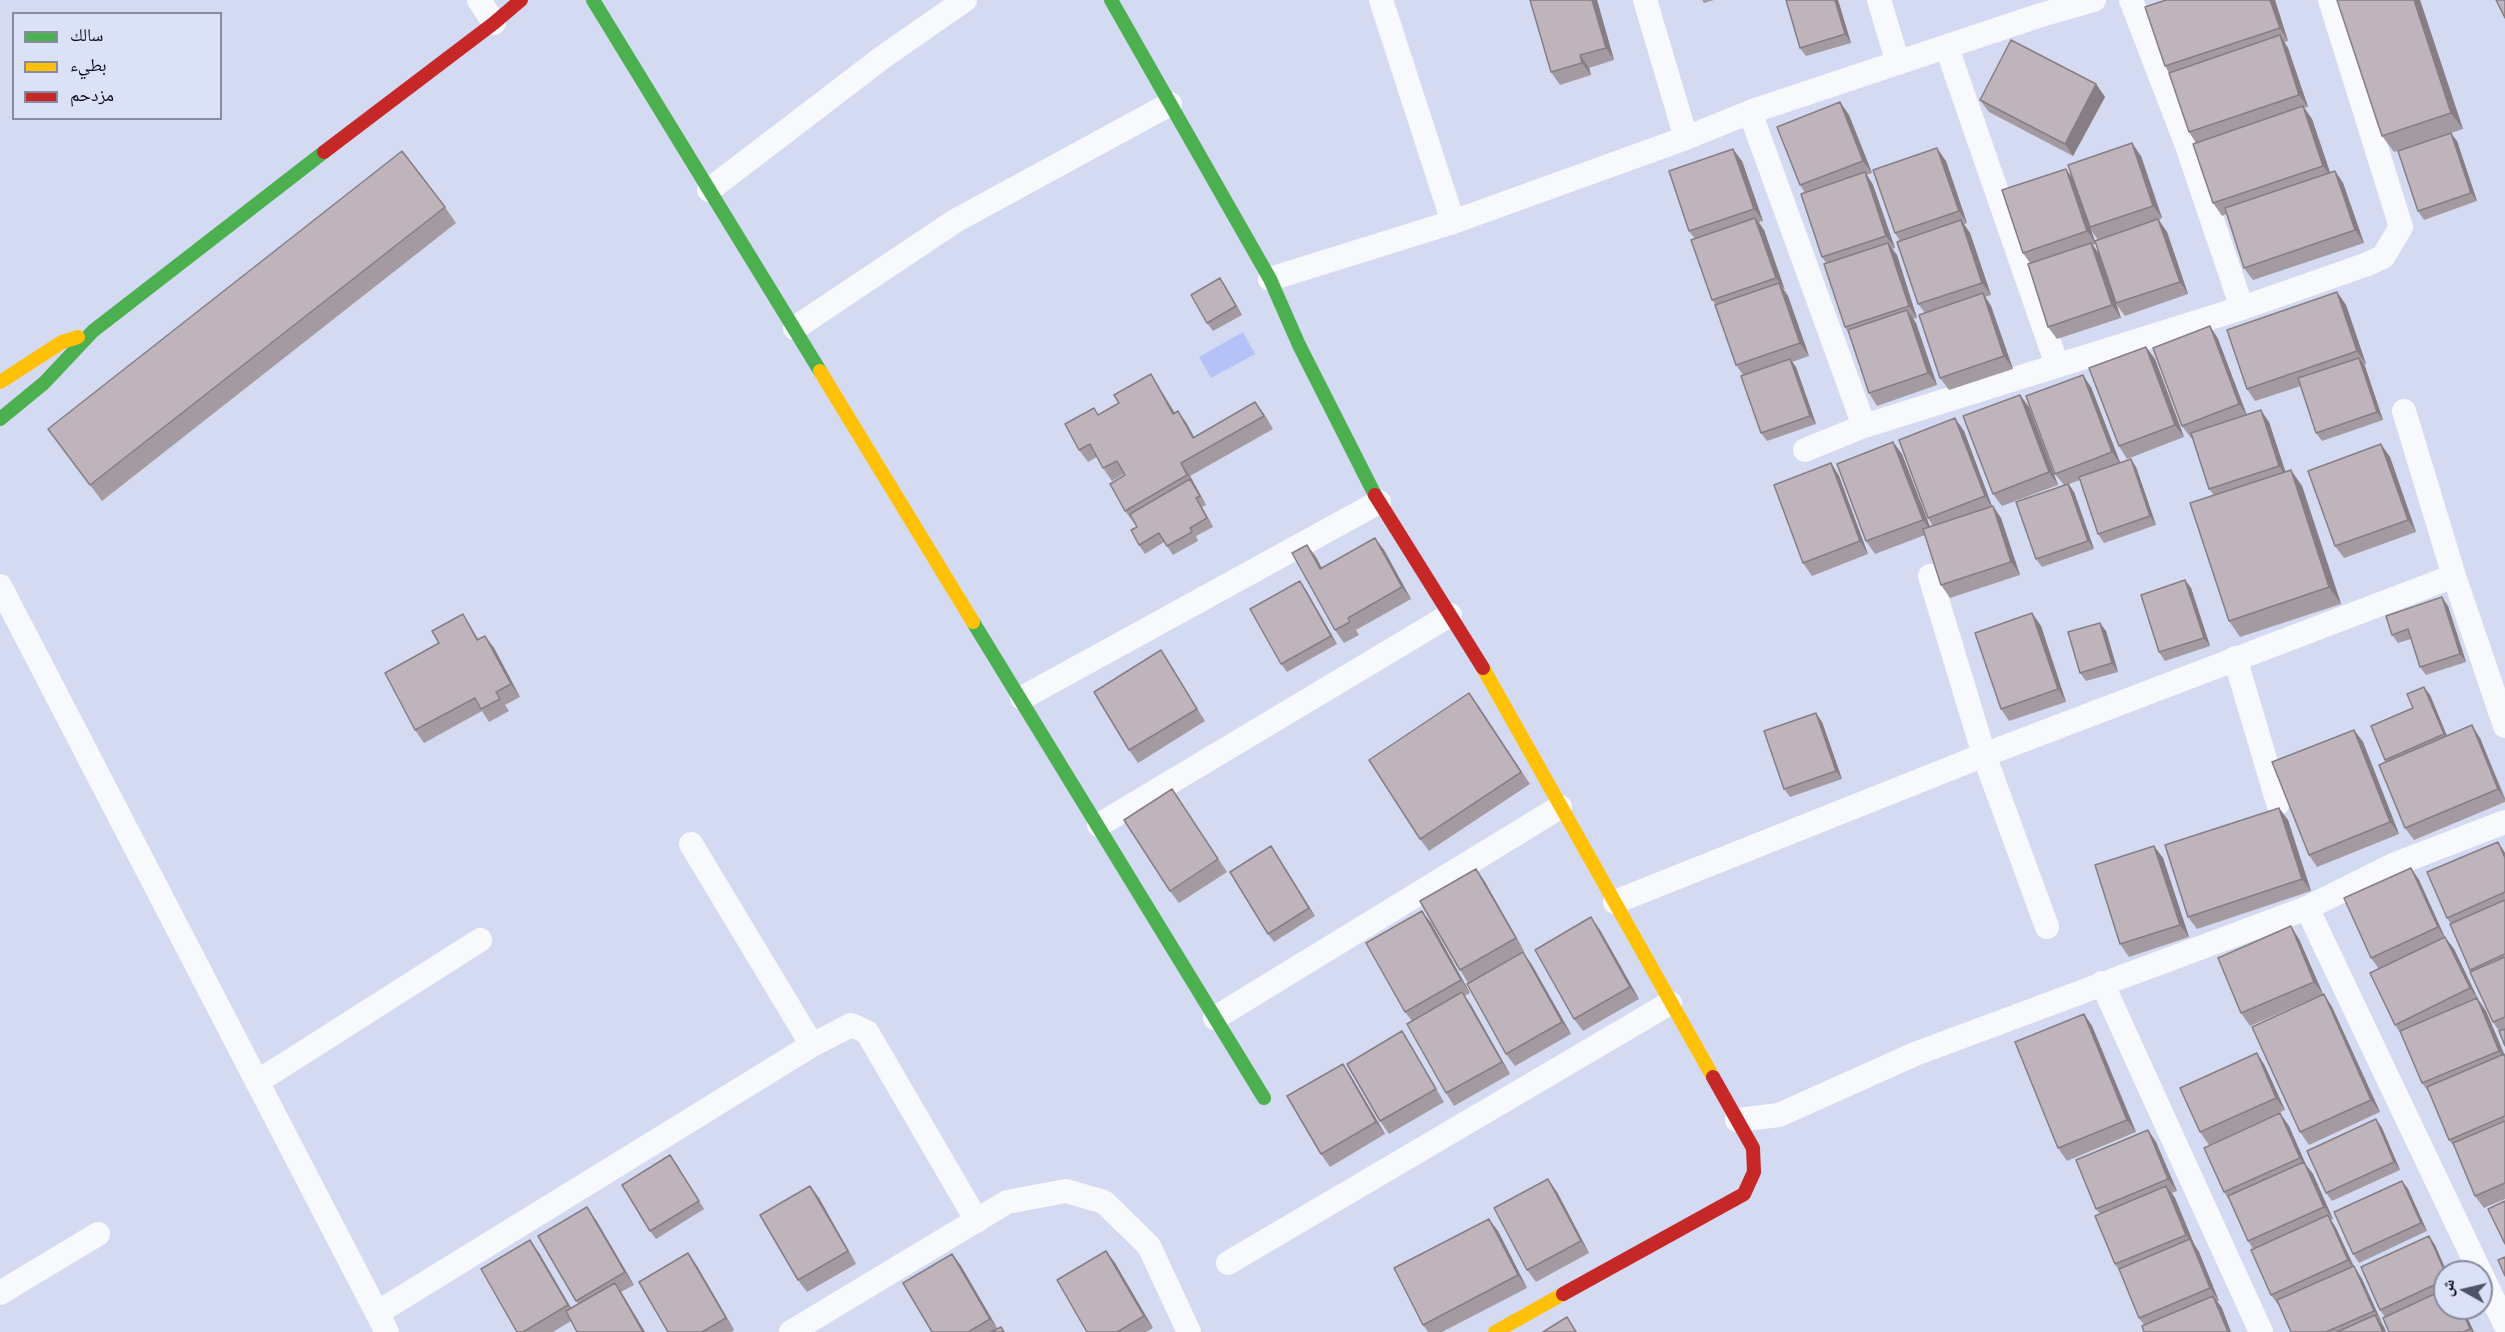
<!DOCTYPE html>
<meta charset="utf-8">
<style>
body{margin:0}
#map{position:relative;width:2505px;height:1332px;overflow:hidden;background:#d3daf1;font-family:"Source Serif 4","Noto Naskh Arabic",serif}
canvas{display:block}
.legend{position:absolute;left:12px;top:12px;width:210px;height:108px;box-sizing:border-box;background:#dbe1f7;border:2px solid #868b9f;margin:0;padding:8px 10px;list-style:none;font-size:18px;color:#070a1c}
.legend li{display:flex;align-items:center;gap:12px;height:30px}
.legend b{width:30px;border:2px solid #868b9f}
.north{position:absolute;left:2433px;top:1260px;width:60px;height:60px;box-sizing:border-box;background:#dbe1f7;border:2px solid #868b9f;border-radius:50%;rotate:278deg;font-size:16px;font-weight:700;line-height:24px;text-align:center;color:#070a1c}
.north::after{content:'';display:block;margin:auto;width:21px;height:27px;background:#4e5367;clip-path:polygon(50% 0,100% 100%,50% 72%,0 100%)}
</style>
<div id="map">
<canvas width="2505" height="1332"></canvas>
<ul class="legend">
<li><b style="height:8px;background:#4caf50"></b>سالك</li>
<li><b style="height:8px;background:#ffc107"></b>بطيء</li>
<li><b style="height:8px;background:#c62828"></b>مزدحم</li>
</ul>
<div class="north">ش</div>
</div>
<script>
const ctx = document.querySelector('canvas').getContext('2d');
ctx.lineJoin = 'round';
function fillPath(path, color) { ctx.fillStyle = color; ctx.fill(path, 'evenodd'); }
function trace(path, color, width, dash) { ctx.strokeStyle = color; ctx.lineWidth = width; ctx.lineCap = dash ? 'butt' : 'round'; ctx.setLineDash(dash || []); ctx.stroke(path); }
const water = new Path2D(`
 M1243,332L1255,354L1211,378L1199,357Z`);
const street = new Path2D(`
 M479,0L494,23
 M1381,0L1453,222
 M1645,0L1686,138
 M1879,0L1898,63
 M2131,0L2186,143L2242,308
 M1947,48L2057,365
 M1750,112L1864,426
 M709,190L883,57L965,0
 M1270,279L1453,222L1686,138L1750,112L2041,15L2094,0
 M795,328L955,221L1170,104
 M2404,411L2454,576
 M1805,450L1864,426L2242,308L2365,265L2383,257L2401,227L2330,0
 M1930,576L1984,755L2047,927
 M0,586L387,1332
 M2235,658L2278,803
 M1022,698L1379,502
 M1099,825L1450,615
 M691,844L812,1045
 M1615,902L1984,755L2454,576L2505,726
 M2307,908L2480,1272
 M2102,983L2261,1332
 M1215,1018L1560,807
 M257,1082L480,940
 M1737,1120L1779,1115L1915,1054L2307,908L2393,865L2505,822
 M1228,1263L1670,1003
 M2481,1274L2505,1324
 M0,1293L98,1234
 M377,1313L812,1045L851,1025L867,1032L977,1221
 M791,1332L1007,1202L1066,1191L1104,1202L1149,1246L1189,1332`);
const fast = new Path2D(`
 M593,0L820,371
 M1111,0L1270,279L1299,345L1375,495
 M0,419L44,383L93,331L324,152
 M973,622L1264,1098`);
const slow = new Path2D(`
 M820,371L973,622
 M0,382L62,342L78,337
 M1483,668L1713,1077
 M1495,1332L1563,1294`);
const jam = new Path2D(`
 M324,152L494,23L521,0
 M1375,495L1483,668
 M1563,1294L1744,1194L1754,1172L1753,1148L1713,1077`);
const wall = new Path2D(`
 M1597,0L1614,60L1589,68L1591,75L1560,85L1551,72Z
 M1702,0H1714L1704,3Z
 M1786,0H1838L1851,43L1806,56L1800,48Z
 M2275,0L2288,41L2284,42L2288,48L2308,107L2304,108L2312,119L2330,173L2335,171L2343,183L2364,243L2253,280L2244,268L2226,214L2222,216L2213,203L2196,143L2189,132L2169,73L2165,66Z
 M2420,0L2463,129L2394,152L2382,136Z
 M2096,84L2105,97L2073,156L1989,112L1980,100Z
 M1840,102L1849,115L1872,173L1867,175L1873,185L1895,248L1892,249L1897,255L1917,318L1913,319L1916,323L1937,385L1877,406L1869,393L1848,332L1845,327L1827,264L1822,257L1805,193L1800,185Z
 M2457,141L2477,201L2424,220L2418,211Z
 M2141,156L2162,218L2159,220L2167,232L2188,294L2125,316L2116,304L2121,318L2057,339L2048,327L2030,263L2023,253L2073,178ZM2091,230L2098,240L2095,241ZM2096,244L2099,254L2093,245Z
 M1742,161L1763,221L1759,222L1764,230L1784,290L1788,296L1809,356L1792,362L1796,367L1816,424L1767,441L1761,433L1743,375L1736,365L1716,305L1712,300L1695,239L1689,231Z
 M1946,161L1967,223L1964,224L1970,233L1991,295L1985,297L1991,306L2013,369L1949,390L1940,378L1925,313L1918,304L1900,241L1895,233Z
 M445,207L456,223L102,501L48,429Z
 M1220,278L1226,287L1242,315L1213,331L1207,323Z
 M2337,292L2346,305L2366,364L2364,365L2383,420L2322,441L2316,433L2301,386L2255,401L2247,389Z
 M2210,326L2218,339L2247,415L2269,422L2285,472L2302,486L2341,604L2240,637L2229,621L2214,495L2209,489L2192,438H2191L2182,426Z
 M2146,347L2155,359L2184,437L2127,459L2119,446Z
 M1159,387L1175,413L1178,411L1187,424L1194,437L1255,402L1273,429L1190,476L1206,505L1202,507L1213,527L1196,536L1198,541L1173,555L1164,542L1145,554L1139,545L1137,527L1125,511L1124,474L1112,481L1103,468L1097,457L1088,462L1079,450L1094,408L1099,415Z
 M2091,387L2120,462L2136,467L2156,525L2104,543L2098,534L2080,480L2069,484L2074,492L2094,549L2042,567L2036,559L2064,485L2055,474Z
 M2020,395L2029,407L2058,485L2002,506L1993,494Z
 M1964,431L1992,506L2001,518L2020,575L1950,598L1941,585L1925,535L1875,554L1866,541L1893,442L1902,454L1930,527L1933,526L1928,518Z
 M2390,457L2416,532L2344,558L2335,546Z
 M1831,463L1839,476L1868,554L1812,576L1803,563Z
 M1375,538L1384,550L1411,599L1356,630L1359,635L1344,643L1335,630L1316,557L1322,569Z
 M2185,580L2191,588L2210,646L2165,661L2159,652Z
 M1300,581L1306,590L1337,644L1287,672L1281,664Z
 M2448,606L2466,662L2426,675L2420,667L2411,639L2398,643L2392,635Z
 M2032,613L2041,626L2066,702L2009,721L2001,709Z
 M471,627L478,639L485,636L494,648L520,697L505,705L509,711L489,722L482,711L424,743L415,730Z
 M2106,631L2118,672L2086,681L2080,673Z
 M1169,663L1205,721L1138,763L1129,750Z
 M2430,695L2447,736L2480,738L2505,798V802L2414,840L2405,828L2385,760L2413,708Z
 M1478,705L1530,784L1429,851L1420,839Z
 M1822,722L1842,779L1790,797L1784,789Z
 M2354,730L2363,742L2399,834L2317,867L2309,855Z
 M1172,789L1227,872L1179,903L1170,891Z
 M2279,808L2288,820L2311,891L2197,929L2188,917Z
 M2498,842L2505,853V1046L2499,1031L2493,1022L2451,924L2447,918Z
 M1271,846L1315,916L1274,942L1268,934Z
 M2154,846L2163,858L2189,937L2129,957L2120,944Z
 M2411,868L2419,880L2445,937L2454,949L2478,999L2486,1011L2505,1056V1199L2484,1208L2475,1196L2456,1149L2449,1140L2430,1094L2422,1083L2401,1034L2395,1025L2379,969L2371,958Z
 M1476,869L1485,882L1524,951L1468,983L1460,970Z
 M1422,911L1431,923L1470,993L1465,996L1471,1005L1510,1074L1454,1106L1446,1093L1412,1021L1405,1012Z
 M1591,917L1600,930L1639,999L1583,1031L1574,1019Z
 M2299,939L2323,994L2250,1026L2241,1013Z
 M1523,952L1532,965L1571,1034L1515,1066L1506,1054Z
 M2332,1007L2380,1112L2309,1145L2300,1132Z
 M2084,1014L2092,1026L2136,1132L2067,1161L2058,1148Z
 M1402,1031L1410,1044L1444,1102L1389,1134L1380,1121Z
 M2257,1053L2265,1066L2285,1110L2209,1145L2200,1132Z
 M1343,1064L1351,1076L1385,1134L1330,1167L1321,1154Z
 M2376,1119L2382,1128L2400,1170L2332,1201L2326,1193Z
 M2289,1126L2306,1165L2313,1174L2333,1219L2331,1220L2336,1228L2354,1266L2362,1279L2382,1323L2386,1332H2291L2280,1307L2271,1295L2253,1249L2248,1241L2231,1203L2224,1192Z
 M2148,1130L2156,1142L2177,1191L2172,1193L2175,1198L2194,1244L2199,1252L2219,1301H2217L2222,1308L2144,1325L2139,1318L2120,1272L2115,1264L2100,1214L2096,1209Z
 M676,1163L704,1209L656,1239L650,1231Z
 M2402,1181L2408,1189L2427,1231L2359,1263L2353,1254Z
 M810,1186L819,1198L856,1264L807,1292L798,1280Z
 M1557,1192L1589,1253L1536,1282L1527,1270Z
 M596,1220L634,1285L621,1292L645,1332H577L571,1321L553,1332H517L539,1253L571,1308L578,1304L538,1236Z
 M1498,1231L1527,1288L1442,1332H1428L1423,1325Z
 M2429,1236L2435,1245L2445,1272V1308H2463L2474,1332H2389L2385,1317L2380,1310Z
 M1106,1251L1115,1263L1153,1328L1146,1332H1087Z
 M952,1254L961,1266L997,1329L1004,1332H932Z
 M697,1266L734,1330L732,1332H668Z`);
const shadedWall = new Path2D(`
 M1592,0H1597L1614,60L1606,48Z
 M1835,0H1838L1851,43L1845,34Z
 M2270,0H2275L2288,41L2280,28Z
 M2414,0H2420L2463,129L2451,113Z
 M2280,35L2288,48L2308,107L2299,95Z
 M1580,55L1589,68L1591,75L1582,63Z
 M2096,84L2105,97L2073,156L2065,144Z
 M1840,102L1849,115L1872,173L1863,161Z
 M2303,106L2312,119L2332,178L2323,166Z
 M2451,133L2457,141L2477,201L2471,193Z
 M2132,143L2141,156L2162,218L2153,206Z
 M1937,148L1946,161L1967,223L1959,211Z
 M1733,149L1742,161L1763,221L1754,209Z
 M2066,169L2075,181L2090,227L2096,244L2087,231Z
 M2335,171L2343,183L2364,243L2355,230Z
 M1865,172L1873,185L1895,248L1886,236Z
 M1755,218L1764,230L1785,290L1776,278Z
 M2158,219L2167,232L2188,294L2180,282Z
 M1961,220L1970,233L1991,295L1982,283Z
 M1888,243L1897,255L1917,318L1909,306Z
 M2091,243L2100,255L2121,318L2112,305Z
 M1220,278L1226,287L1242,315L1236,306Z
 M1779,283L1788,296L1809,356L1800,343Z
 M2337,292L2346,305L2366,364L2357,351Z
 M1983,293L1991,306L2013,369L2004,356Z
 M1907,310L1916,323L1937,385L1928,373Z
 M2210,326L2218,339L2247,416L2239,404Z
 M2146,347L2155,359L2184,437L2175,425Z
 M2359,358L2365,366L2383,420L2377,412Z
 M1790,359L1796,367L1816,424L1810,416Z
 M1151,374L1159,387L1182,426L1173,414Z
 M2083,375L2091,387L2121,465L2112,452Z
 M2020,395L2029,407L2058,485L2049,472Z
 M1255,402L1264,414L1273,429L1264,416Z
 M2261,410L2269,422L2288,479L2279,466Z
 M1178,411L1187,424L1201,450L1193,438Z
 M1955,418L1964,431L1993,509L1985,496Z
 M1893,442L1902,454L1932,532L1923,520Z
 M2381,444L2390,457L2416,532L2408,520Z
 M2131,459L2136,467L2156,525L2150,516Z
 M1181,463L1190,476L1206,505L1200,496Z
 M1831,463L1839,476L1868,554L1860,541Z
 M2291,470L2302,486L2341,604L2329,587Z
 M2068,484L2074,492L2094,549L2088,541Z
 M1196,498L1202,507L1213,527L1207,518Z
 M1993,506L2001,518L2020,575L2011,562Z
 M1375,538L1384,550L1411,599L1402,587Z
 M1307,545L1316,557L1329,582L1320,569Z
 M2185,580L2191,588L2210,646L2204,638Z
 M1300,581L1306,590L1337,644L1331,636Z
 M2442,597L2448,606L2466,662L2460,654Z
 M2032,613L2041,626L2066,702L2058,689Z
 M463,614L471,627L485,653L477,640Z
 M2100,623L2106,631L2118,672L2112,663Z
 M485,636L494,648L520,697L511,684Z
 M2424,687L2430,695L2450,743L2444,734Z
 M1816,713L1822,722L1842,779L1836,771Z
 M2472,725L2480,738L2505,800L2498,789Z
 M2354,730L2363,742L2399,834L2390,822Z
 M2279,808L2288,820L2311,891L2302,879Z
 M2498,842L2505,853V858Z
 M1271,846L1277,855L1315,916L1309,908Z
 M2154,846L2163,858L2189,937L2180,925Z
 M2411,868L2419,880L2446,940L2438,927Z
 M1476,869L1485,882L1524,951L1516,938Z
 M1422,911L1431,923L1470,993L1461,980Z
 M1591,917L1600,930L1639,999L1630,987Z
 M2291,926L2299,939L2323,994L2314,982Z
 M2445,937L2454,949L2478,999L2486,1011L2505,1056V1059L2499,1051L2478,999L2470,988Z
 M1523,952L1532,965L1571,1034L1562,1022Z
 M1462,992L1471,1005L1510,1074L1502,1062Z
 M2324,994L2332,1007L2380,1112L2371,1100Z
 M2084,1014L2092,1026L2136,1132L2127,1120Z
 M2257,1053L2265,1066L2285,1110L2276,1098Z
 M1343,1064L1351,1076L1385,1134L1376,1122Z
 M2280,1113L2289,1126L2306,1165L2313,1174L2333,1219L2324,1207L2307,1168L2300,1158Z
 M2376,1119L2382,1128L2400,1170L2394,1162Z
 M2148,1130L2156,1142L2177,1191L2168,1179Z
 M1548,1179L1557,1192L1589,1253L1581,1241Z
 M2402,1181L2408,1189L2427,1231L2421,1223Z
 M810,1186L819,1198L856,1264L848,1251Z
 M2166,1186L2175,1198L2194,1244L2199,1252L2219,1301L2210,1288L2192,1243L2186,1235Z
 M587,1207L596,1220L634,1285L625,1272Z
 M2328,1215L2336,1228L2356,1272L2348,1260Z
 M1489,1219L1498,1231L1527,1288L1518,1275Z
 M2429,1236L2435,1245L2447,1272H2445Z
 M530,1240L539,1253L577,1318L568,1305Z
 M1106,1251L1115,1263L1153,1328L1144,1316Z
 M688,1253L697,1266L734,1330L726,1318Z
 M952,1254L961,1266L999,1331L990,1319Z
 M2354,1266L2362,1279L2382,1323L2374,1311Z
 M615,1283L623,1295L645,1332H643Z
 M2213,1296L2222,1308L2231,1332H2228Z
 M2461,1308H2463L2474,1332H2473L2470,1329Z
 M2375,1315L2384,1327L2386,1332H2383Z`);
const building = new Path2D(`
 M1530,0H1592L1606,48L1580,55L1582,63L1551,72Z
 M1786,0H1835L1845,34L1800,48Z
 M2166,0H2270L2280,28L2165,66L2145,7Z
 M2337,0H2414L2451,113L2382,136Z
 M2496,0H2505V18Z
 M2280,35L2299,95L2189,132L2169,73Z
 M2011,40L2096,84L2065,144L1980,100Z
 M1840,102L1863,161L1800,185L1777,127Z
 M2303,106L2323,166L2213,203L2193,144Z
 M2451,133L2471,193L2418,211L2398,151Z
 M2132,143L2153,206L2090,227L2068,165Z
 M1937,148L1959,211L1895,233L1873,170Z
 M1733,149L1754,209L1689,231L1669,171Z
 M402,151L445,207L90,485L48,429Z
 M2066,169L2087,231L2023,253L2002,190Z
 M2335,171L2355,230L2244,268L2225,208Z
 M1865,172L1886,236L1822,257L1801,194Z
 M1755,218L1776,278L1712,300L1691,240Z
 M2158,219L2180,282L2116,303L2095,241Z
 M1961,220L1982,283L1918,304L1897,242Z
 M1888,243L1909,306L1845,327L1824,264Z
 M2091,243L2112,305L2048,327L2028,264Z
 M1220,278L1236,306L1207,323L1191,295Z
 M1779,283L1800,343L1736,365L1715,305Z
 M2337,292L2357,351L2247,389L2227,330Z
 M1983,293L2004,356L1940,378L1919,315Z
 M1907,310L1928,373L1869,393L1848,330Z
 M2210,326L2239,404L2182,426L2153,348Z
 M2146,347L2175,425L2119,446L2089,368Z
 M2359,358L2377,412L2316,433L2298,378Z
 M1790,359L1810,416L1761,433L1741,376Z
 M1151,374L1173,414L1178,411L1193,438L1255,402L1264,416L1181,463L1187,475L1125,511L1110,484L1125,475L1117,461L1103,468L1090,444L1079,450L1065,424L1094,408L1098,415L1119,403L1114,395Z
 M2083,375L2112,452L2055,474L2026,396Z
 M2020,395L2049,472L1993,494L1963,416Z
 M2261,410L2279,466L2209,489L2191,433Z
 M1955,418L1985,496L1928,518L1899,440Z
 M1893,442L1923,520L1866,541L1837,464Z
 M2381,444L2408,520L2335,546L2308,471Z
 M2131,459L2150,516L2098,534L2079,477Z
 M1831,463L1860,541L1803,563L1774,485Z
 M2291,470L2329,587L2229,621L2190,503Z
 M1190,479L1200,496L1196,498L1207,518L1190,528L1192,532L1167,546L1159,533L1139,545L1131,530L1137,527L1130,514Z
 M2068,484L2088,541L2036,559L2016,502Z
 M1993,506L2011,562L1941,585L1923,529Z
 M1375,538L1402,587L1348,618L1350,622L1335,630L1292,553L1307,545L1320,569Z
 M2185,580L2204,638L2159,652L2141,595Z
 M1300,581L1331,636L1281,664L1250,609Z
 M2442,597L2460,654L2420,667L2408,629L2392,635L2386,616Z
 M2032,613L2058,689L2001,709L1975,633Z
 M463,614L477,640L485,636L511,684L496,692L500,699L481,709L475,698L415,730L385,673L439,643L432,631Z
 M2100,623L2112,663L2080,673L2068,632Z
 M1161,650L1197,709L1129,750L1094,692Z
 M2424,687L2444,734L2385,760L2371,726L2413,708L2407,694Z
 M1469,693L1521,772L1420,839L1369,760Z
 M1816,713L1836,771L1784,789L1764,731Z
 M2472,725L2498,789L2405,828L2379,765Z
 M2354,730L2390,822L2309,855L2272,762Z
 M1172,789L1218,859L1170,891L1124,820Z
 M2279,808L2302,879L2188,917L2165,845Z
 M2498,842L2505,858V892L2447,918L2427,872Z
 M1271,846L1309,908L1268,934L1230,872Z
 M2154,846L2180,925L2120,944L2095,865Z
 M2411,868L2438,927L2371,958L2344,898Z
 M1476,869L1516,938L1460,970L1420,901Z
 M2505,900V954L2470,970L2450,924Z
 M1422,911L1461,980L1405,1012L1366,943Z
 M1591,917L1630,987L1574,1019L1535,950Z
 M2291,926L2314,982L2241,1013L2218,958Z
 M2445,937L2470,988L2395,1025L2370,973Z
 M1523,952L1562,1022L1506,1054L1467,984Z
 M2505,957V1017L2493,1022L2470,972Z
 M1462,992L1502,1062L1446,1093L1407,1024Z
 M2324,994L2371,1100L2300,1132L2252,1027Z
 M2477,998L2499,1051L2422,1083L2400,1031Z
 M2084,1014L2127,1120L2058,1148L2015,1042Z
 M2505,1029V1046L2499,1031Z
 M1402,1031L1436,1089L1380,1121L1347,1064Z
 M2257,1053L2276,1098L2200,1132L2180,1088Z
 M2504,1054L2505,1057V1116L2449,1140L2427,1087Z
 M1343,1064L1376,1122L1321,1154L1287,1096Z
 M2280,1113L2300,1158L2224,1192L2204,1148Z
 M2376,1119L2394,1162L2326,1193L2307,1151Z
 M2505,1121V1183L2475,1196L2453,1143Z
 M2148,1130L2168,1179L2096,1209L2076,1160Z
 M670,1155L699,1201L650,1231L622,1185Z
 M2304,1162L2324,1207L2248,1241L2228,1196Z
 M1548,1179L1581,1241L1527,1270L1494,1208Z
 M2402,1181L2421,1223L2353,1254L2334,1212Z
 M810,1186L848,1251L798,1280L760,1215Z
 M2166,1186L2186,1235L2115,1264L2095,1216Z
 M2505,1201V1244L2488,1209Z
 M587,1207L625,1272L576,1301L538,1236Z
 M2328,1215L2348,1260L2271,1295L2251,1250Z
 M1489,1219L1518,1275L1423,1325L1394,1268Z
 M2429,1236L2445,1272V1280L2380,1310L2361,1267Z
 M2190,1239L2210,1288L2139,1318L2119,1269Z
 M530,1240L568,1305L523,1332H517L481,1269Z
 M1106,1251L1144,1316L1117,1332H1087L1057,1280Z
 M688,1253L726,1318L702,1332H668L639,1282Z
 M952,1254L990,1319L968,1332H932L903,1283Z
 M2505,1257V1276L2498,1260Z
 M2354,1266L2374,1311L2326,1332H2291L2277,1300Z
 M615,1283L643,1332H577L566,1311Z
 M2445,1289V1308H2461L2470,1329L2463,1332H2389L2383,1318Z
 M2213,1296L2228,1332H2144L2142,1326Z
 M2375,1315L2383,1332H2337Z
 M1567,1317L1576,1332H1543Z
 M1001,1327L1004,1332H991Z`);
fillPath(water, '#b4c2f7');
trace(street, '#f8f9fd', 24);
trace(fast, '#4caf50', 14);
trace(slow, '#ffc107', 14);
trace(jam, '#c62828', 14);
fillPath(wall, '#a49ba2');
fillPath(shadedWall, '#867e84');
fillPath(building, '#bfb4bc');
trace(building, '#867e84', 1.5);
</script>
